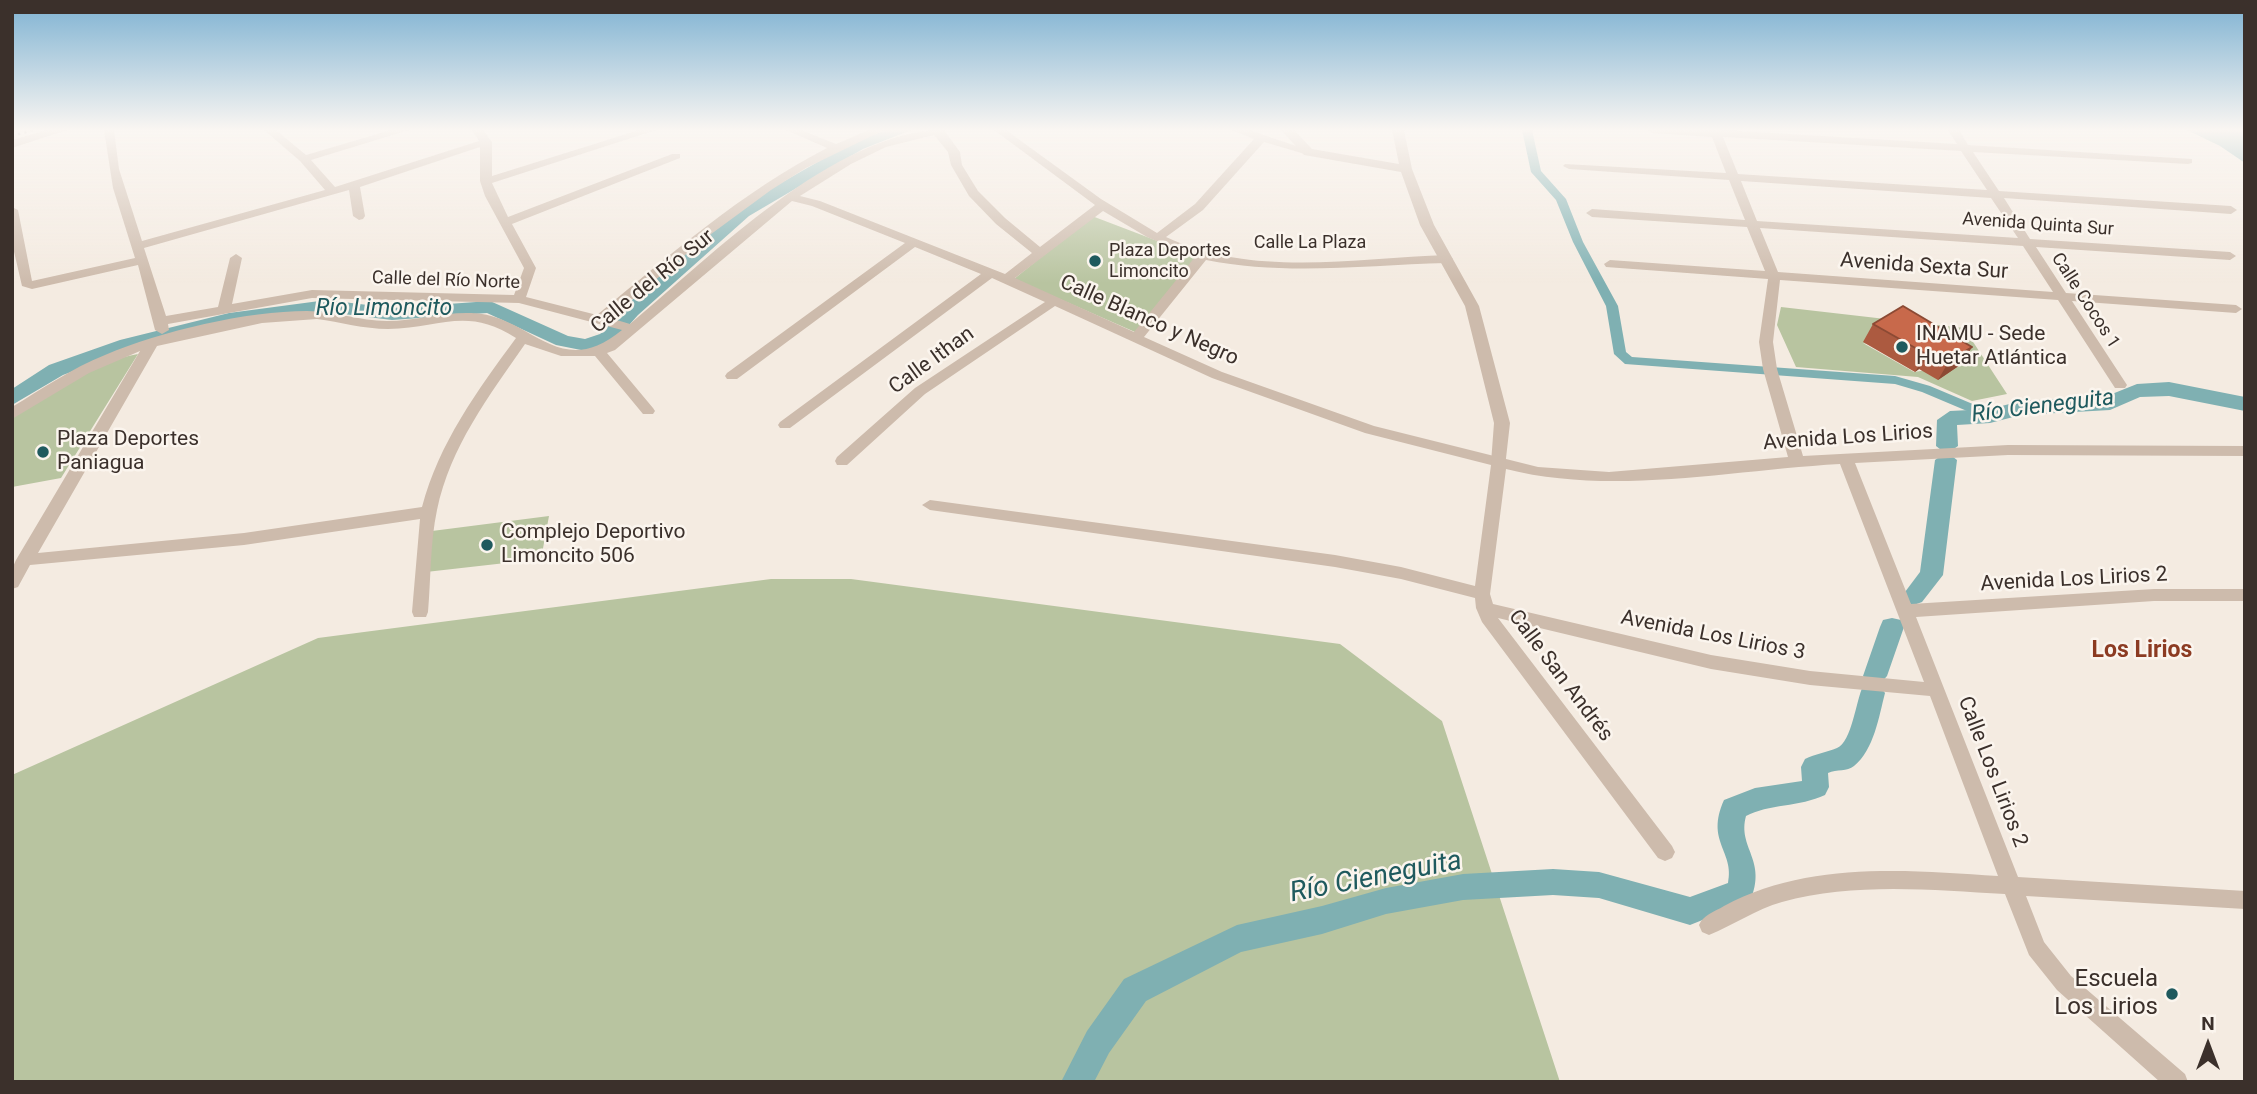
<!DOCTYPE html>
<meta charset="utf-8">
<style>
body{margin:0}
#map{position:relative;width:2257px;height:1094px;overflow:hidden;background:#f4ebe1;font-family:Roboto,sans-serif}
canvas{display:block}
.frame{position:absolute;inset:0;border:14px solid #3b302b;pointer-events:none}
.north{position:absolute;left:2173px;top:1010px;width:70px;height:70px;-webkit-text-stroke:5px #fbf5ee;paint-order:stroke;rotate:0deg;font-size:19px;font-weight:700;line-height:28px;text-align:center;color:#3b302b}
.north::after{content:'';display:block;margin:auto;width:24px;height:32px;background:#3b302b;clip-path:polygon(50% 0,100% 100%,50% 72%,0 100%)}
</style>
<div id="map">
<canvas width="2257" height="1094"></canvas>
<div class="frame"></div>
<div class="north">N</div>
</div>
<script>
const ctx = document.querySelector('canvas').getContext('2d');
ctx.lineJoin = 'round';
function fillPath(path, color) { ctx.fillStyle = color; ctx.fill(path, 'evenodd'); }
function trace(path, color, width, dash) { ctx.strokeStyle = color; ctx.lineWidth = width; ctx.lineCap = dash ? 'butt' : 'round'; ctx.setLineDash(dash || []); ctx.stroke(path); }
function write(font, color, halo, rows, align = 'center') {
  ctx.font = font + ' Roboto,sans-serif'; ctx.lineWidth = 5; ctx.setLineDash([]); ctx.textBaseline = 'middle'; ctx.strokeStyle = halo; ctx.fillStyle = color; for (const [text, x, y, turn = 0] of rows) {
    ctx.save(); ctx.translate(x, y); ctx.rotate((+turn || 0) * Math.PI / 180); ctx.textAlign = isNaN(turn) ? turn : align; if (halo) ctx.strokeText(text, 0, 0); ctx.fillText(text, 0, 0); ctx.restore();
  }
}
const green = new Path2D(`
 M1092,216L1197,256L1135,332L1014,279Z
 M1781,307L1964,328L2007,394L1972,401L1918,377L1796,367L1777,325ZM1863,343L1959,365L1914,372Z
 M138,354L61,478L12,487V417C51,393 92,362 138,354Z
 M549,516L541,559L426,572L432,531Z
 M771,579H851L1340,644L1442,721L1560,1082H12V775L318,638Z`);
const water = new Path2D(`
 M2187,130H2242L2245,132V163L2220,146Z`);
const canal = new Path2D(`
 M1522,130H1532L1541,171L1566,199L1583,242L1618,306L1626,352L1632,357L1895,376L1930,386L1994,413L1996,416L1994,419H1986L1922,392L1895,384L1625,364L1614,354L1606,306L1573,242L1556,200L1531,172Z`);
const river = new Path2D(`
 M887,130H911L863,149L749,216L638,315L614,342L593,349L586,351L556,345L487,313L392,320L327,312L229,325L133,349L63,375L12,405V389L49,365L120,340L229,313L327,300L392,308L490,301L568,336L585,339L600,334L624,307L737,208L851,143Z
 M2169,382L2245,397V411L2169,396L2140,397L2110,410L2021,415L1990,423L1957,425L1958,446L1948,453L1957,460L1943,575L1922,602L1914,605L1906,602L1902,596L1920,572L1935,460L1945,453L1936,446L1937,420L1950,411L1990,409L2021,401L2107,396L2137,384Z
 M1892,618L1901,620L1904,627L1887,676L1879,685L1885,693C1879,716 1874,750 1854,766C1847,772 1837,769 1828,773L1829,787L1825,795C1800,807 1768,804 1746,816C1737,848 1768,860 1750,901L1690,925L1599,898L1553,895L1463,900L1386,914L1322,934L1241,952L1146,1001L1109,1053L1094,1082H1061L1087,1031L1124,979L1237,925L1322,906L1386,888L1463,874L1553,869L1599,872L1690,897L1728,883C1735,851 1705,842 1724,800L1755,788L1802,781L1801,767L1805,759C1815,754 1827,752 1837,748C1852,742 1856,700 1863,686L1868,684L1863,676L1880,627L1883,620Z`);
const minor = new Path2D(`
 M104,130H114L119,169L142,241L325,190L300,161L264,130H276L306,155L391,130H409L311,160L335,187L479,141L472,130H483L492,142V176L639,130H656L492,183L508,217L672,154H680V158L512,224L536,268L526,297L597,315C671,254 742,192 827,148L786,130H801L836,144L869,130H884L806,168L771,190L703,240L610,318L630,324C710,257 836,130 944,130L960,152L962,165L978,191L1005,218L1040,247L1095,205L994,130H1006L1101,199L1157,233L1195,204L1254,139L1232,130H1249L1314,152L1308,155L1264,142L1203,210L1166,237C1252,278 1356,258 1447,255L1453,259L1447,263C1367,265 1286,276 1206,260L1144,337L1222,372L1374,426L1538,467L1609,472L1788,457L1763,369L1759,342L1768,279L1606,267L1604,264L1610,260L1765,271L1747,227L1592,217L1586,213L1592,209L1745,220L1729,180L1569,169L1563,166L1565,164L1726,173L1712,137L1653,133L1648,130H1721L1957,144L1948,130H1959L1968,145L2192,159V163L2188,164L1973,152L1999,191L2231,206L2237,210L2231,214L2004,198L2030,239L2230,252L2236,256L2230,260L2036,247L2066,293L2236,305L2242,309L2236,313L2072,301L2127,385L2125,388H2115L2058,300L1780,280L1773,342L1777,369L1803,456L2008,445L2245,446V456L2008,455L1855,463L1911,604L2154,589H2245V601H2154L1916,617L2018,877L2245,891V909L2026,896L2044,942L2071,976L2185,1074L2188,1082H2160L2057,990L2029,955L2005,894C1932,890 1854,882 1782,902C1756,909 1734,925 1709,935L1702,932L1699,925C1703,915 1714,912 1724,906C1807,861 1907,870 1998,876L1930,696L1810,685L1711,669L1498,618L1672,846L1675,852L1672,858L1665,861L1658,858L1482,622L1476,608L1475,598L1401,579L1335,567L930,510L922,505L930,500L1335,555L1401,567L1475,586L1491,465L1365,433L1212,378L1055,306L925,394L847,465H837L835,461L837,457L915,388L1045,302L992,278L790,428H780L778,425L780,422L981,274L915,247L737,379H727L725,376L727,373L905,243L812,206L792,201L615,350L607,353L653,408L655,411L653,414H643L595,356H561L525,344C489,396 450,447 437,510C430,543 431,578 428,612L426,617H414L412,612L420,519L244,545L30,565L18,587L12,589V569L16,560L140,351L89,373L12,419V407C42,389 72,368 105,355C161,331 247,311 307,311C334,311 360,321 387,321C415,321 443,312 471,313C531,314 558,383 622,330L519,303L312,298L168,324L169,330L162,334L155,330L138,265L32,289L22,286L12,243V207L18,210L32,281L135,258L113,188ZM934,135L948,152L951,165L969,196L996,224L1032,253L1005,274L820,201L800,196L851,164L886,147ZM1723,137L1961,151L1987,190L1738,174ZM480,147V181L485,196L524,268L514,295L312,290L232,304L242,258L236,254L230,258L218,307L166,316L144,248L349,190L353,216L359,220L363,219L365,216L360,187ZM1741,181L1991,198L2018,238L1757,221ZM1103,211L1147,237L1195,257L1134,332L1015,278ZM1760,228L2023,246L2053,292L1778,272ZM317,319C340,322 364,329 388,329C440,328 467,306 516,338C477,391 439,443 422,507L244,533L38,553L157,346L262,323ZM1840,464L1924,682L1810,671L1711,655L1493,604L1490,594L1506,469C1612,496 1732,470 1840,464Z`);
const tertiary = new Path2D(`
 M47,130H67L12,148V140Z
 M1281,130H1294L1312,149L1399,164L1392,130H1404L1412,169L1434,225L1479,306L1510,423L1505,467H1493L1491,463L1494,423L1465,306L1420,225L1401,172L1304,155Z`);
const rail = new Path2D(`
 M12,136L33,130`);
const wall = new Path2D(`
 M1873,324L1972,347L1960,365L1938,380L1919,369L1915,372L1863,342Z`);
const shadedWall = new Path2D(`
 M1972,347L1960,365L1938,380L1949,361Z
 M1931,351L1919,369L1915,372L1926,354Z`);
const building = new Path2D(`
 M1903,306L1972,347L1949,361L1931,351L1926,354L1873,324Z`);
const markers = [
 [1095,261,7,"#1f5a5e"],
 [1902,347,7,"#1f5a5e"],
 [43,452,7,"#1f5a5e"],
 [487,545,7,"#1f5a5e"],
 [2172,994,7,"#1f5a5e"]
];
const farStreetnames = [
 ["Avenida Quinta Sur",2038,225,4],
 ["Calle La Plaza",1310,243],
 ["Calle del Río Norte",446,281,2],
 ["Calle Cocos 1",2085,301,57]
];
const farPoinames = [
 ["Plaza Deportes",1109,251],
 ["Limoncito",1109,272]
];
const streetNames = [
 ["Avenida Sexta Sur",1924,267,4],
 ["Calle del Río Sur",653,282,-39],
 ["Calle Blanco y Negro",1149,321,24],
 ["Calle Ithan",932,361,-36],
 ["Avenida Los Lirios",1848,438,-4],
 ["Avenida Los Lirios 2",2074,580,-3],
 ["Avenida Los Lirios 3",1713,636,11],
 ["Calle San Andrés",1560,676,53],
 ["Calle Los Lirios 2",1992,772,69]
];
const poiNames = [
 ["INAMU - Sede",1916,335],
 ["Huetar Atlántica",1916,359],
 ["Plaza Deportes",57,440],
 ["Paniagua",57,464],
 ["Complejo Deportivo",501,533],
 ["Limoncito 506",501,557]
];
const waterNames = [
 ["Río Limoncito",384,309],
 ["Río Cieneguita",2043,407,-7]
];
const neighbourhoodNames = [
 ["Los Lirios",2142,651]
];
const nearPoinames = [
 ["Escuela",2158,980],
 ["Los Lirios",2158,1008]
];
const nearWaternames = [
 ["Río Cieneguita",1376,878,-11]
];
fillPath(green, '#b8c4a0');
fillPath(water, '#7fb0b2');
fillPath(canal, '#7fb0b2');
fillPath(river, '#7fb0b2');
fillPath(minor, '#cdbbac');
fillPath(tertiary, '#cdbbac');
trace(rail, '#3b302b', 2.5, [2, 4.5]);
fillPath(wall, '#ac5a40');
fillPath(shadedWall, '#8c4a34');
fillPath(building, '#c8694b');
trace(building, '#8c4a34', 2);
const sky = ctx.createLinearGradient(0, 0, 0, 283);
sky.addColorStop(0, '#7eb2d2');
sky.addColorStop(0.46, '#faf6f2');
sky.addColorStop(1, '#faf6f200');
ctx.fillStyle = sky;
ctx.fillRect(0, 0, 2257, 283);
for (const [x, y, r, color] of markers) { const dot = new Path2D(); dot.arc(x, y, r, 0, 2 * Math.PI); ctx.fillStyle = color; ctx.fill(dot); trace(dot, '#fbf5ee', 2.5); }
write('18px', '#3b302b', '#fbf5ee', farStreetnames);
write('18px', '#3b302b', '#fbf5ee', farPoinames, 'left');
write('21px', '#3b302b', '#fbf5ee', streetNames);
write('21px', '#3b302b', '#fbf5ee', poiNames, 'left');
write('italic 23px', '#1f5a5e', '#fbf5ee', waterNames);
write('bold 23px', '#8c3b22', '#fbf5ee', neighbourhoodNames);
write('24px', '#3b302b', '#fbf5ee', nearPoinames, 'right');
write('italic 28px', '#1f5a5e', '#fbf5ee', nearWaternames);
</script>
